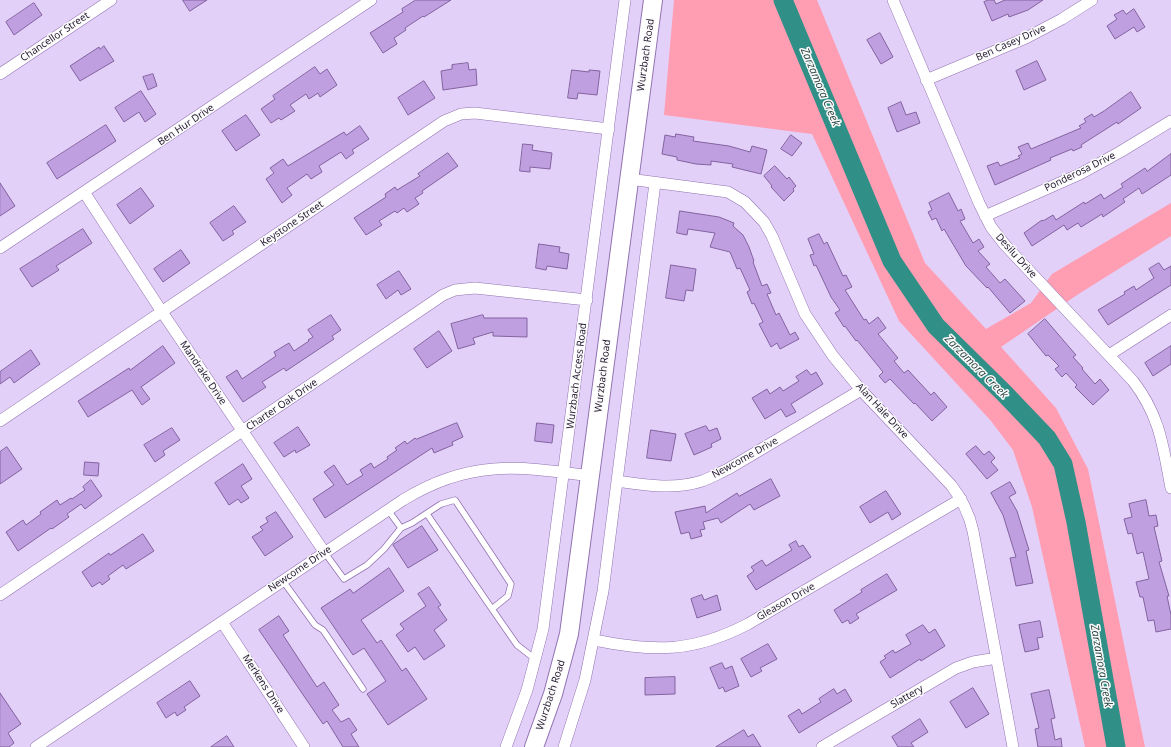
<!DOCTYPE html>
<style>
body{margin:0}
canvas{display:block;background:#e3d0f8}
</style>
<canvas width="1171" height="747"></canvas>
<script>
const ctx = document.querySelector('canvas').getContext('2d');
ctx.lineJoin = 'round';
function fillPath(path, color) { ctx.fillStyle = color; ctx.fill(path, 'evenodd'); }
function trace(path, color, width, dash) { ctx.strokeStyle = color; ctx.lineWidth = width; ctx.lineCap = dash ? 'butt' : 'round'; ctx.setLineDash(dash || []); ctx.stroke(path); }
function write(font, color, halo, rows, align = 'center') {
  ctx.font = font + ' "Open Sans",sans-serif'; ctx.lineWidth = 3; ctx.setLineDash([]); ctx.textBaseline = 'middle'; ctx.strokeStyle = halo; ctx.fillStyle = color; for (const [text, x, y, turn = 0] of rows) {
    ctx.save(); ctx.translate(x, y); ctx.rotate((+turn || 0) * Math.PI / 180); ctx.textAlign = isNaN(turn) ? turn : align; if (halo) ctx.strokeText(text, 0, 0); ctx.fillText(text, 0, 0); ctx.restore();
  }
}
const green = new Path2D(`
 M674,0H817L925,263L986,329L1031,303L1052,274L1171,203V236L1077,295L1001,347L1056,408L1088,469L1145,747H1085L1032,507L1013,450L991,421L899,321L812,134L664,115Z`);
const river = new Path2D(`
 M783,0L892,261L936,326L1004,393L1047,438L1063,464L1076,522L1116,747`);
const building = new Path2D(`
 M183,0H207L190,11Z
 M416,0H451L424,17L423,16L405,28L406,30L394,38L397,44L383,53L370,33L403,12L402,9Z
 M989,0H994L996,4L1005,0H1043L1028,10L1009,17L1008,14L992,21L984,2Z
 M34,3L42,15L14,35L6,22Z
 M1134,9L1145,27L1137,32L1134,27L1115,39L1107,26L1117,19L1114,15L1123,10L1126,14Z
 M880,33L893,57L881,64L867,40Z
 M104,46L114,61L80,81L70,66L99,47L100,49Z
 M1037,61L1046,80L1024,90L1016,71Z
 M468,63L469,70L476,69L477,85L443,90L441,71L452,69V65Z
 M315,67L320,74L327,69L337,85L320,97L318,93L309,99L306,94L290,105L295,111L281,120L279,118L271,123L261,109L275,99L273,96Z
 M572,70L589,72V70L600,71L597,95L578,93L577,99L568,98Z
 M153,74L157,86L148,90L143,77Z
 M424,81L435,98L408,115L398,98Z
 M141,91L156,114L145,122L139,112L124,122L115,108Z
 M1131,92L1141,108L1118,124L1117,122L1081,145L1082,147L1073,151L1072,149L1050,158L1051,160L995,185L987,166L998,162L1000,166L1020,158L1018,156L1022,154L1018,147L1028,143L1031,149L1081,128L1079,126L1086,122L1084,119L1092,114L1094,117L1104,111Z
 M901,102L906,115L916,112L920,123L897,132L888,108Z
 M246,115L260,135L236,151L222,131Z
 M106,125L116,141L57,179L47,163Z
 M360,126L369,139L352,150L354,153L346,159L341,152L319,166L322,172L311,179L307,174L287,188L292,195L282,203L266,179L274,173L270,168L283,159L288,166L344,132L346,135Z
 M676,134L694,137L693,141L729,146L750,152L752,146L767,150L761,174L732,167L733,164L711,161V165L696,164L677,160V157L662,154L665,135L675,137Z
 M791,135L802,143L792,156L781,149Z
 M523,144L533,145L532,150L552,153L550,169L530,167V172L520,171Z
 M448,153L458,166L422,191L423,193L415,198L419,204L407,212L404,208L397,213L395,211L379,221L382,225L366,235L354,218L386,197L385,194L395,187L397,190L420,176L418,174Z
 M1171,154V175L1142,194L1139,188L1123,199L1125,202L1103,217L1102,214L1081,227L1078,223L1067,230L1064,225L1032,246L1024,233L1042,220L1043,221L1053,215L1056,220L1084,202L1085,204L1101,194L1104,199L1123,187L1121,184L1145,168L1147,171Z
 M775,166L787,179L789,177L796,186L793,189L794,191L784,201L771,187L772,186L764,176Z
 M0,183L15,206L0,216Z
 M141,188L154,206L130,224L117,205Z
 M949,193L958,211L961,209L965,219L960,221L973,243L979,239L984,247L978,251L990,264L986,267L1000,283L1005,279L1025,301L1010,313L988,287L987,288L966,266L944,229L942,231L936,218L932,220L928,212L932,210L929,203Z
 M234,206L246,222L232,231L234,234L223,241L210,223Z
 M680,211L719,217L734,223L733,226L743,235L749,247L754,261L753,262L762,286L767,284L771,293L767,294L776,315L779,313L790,335L795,332L799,339L780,349L777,343L771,347L759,324L763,322L754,303L752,304L747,292L750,290L740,268L737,269L730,252L710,247L715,233L688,229L687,235L677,233Z
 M83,229L92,243L56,266L59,270L32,287L20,269Z
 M819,234L824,244L827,242L843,276L846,275L852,287L845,290L864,320L866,319L869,324L878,317L886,328L878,334L898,358L894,361L904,373L908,370L931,395L934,392L947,407L932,421L915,403L914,404L890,379L885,383L879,376L883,372L857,340L856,341L845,326L844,327L835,313L840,310L831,297L816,265L814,266L810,255L814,254L808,239Z
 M539,244L560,247L559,252L569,254L567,269L547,266L546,270L536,268Z
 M181,250L190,263L163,282L154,269Z
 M1159,263L1164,270L1171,266V285L1108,325L1098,310L1125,294L1124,292L1134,286L1136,290L1154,278L1149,269Z
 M671,265L696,269L693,291L686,290L684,301L666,298Z
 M399,271L411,289L401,295L398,290L386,299L377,285Z
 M331,315L341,330L332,336L334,339L286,371L284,368L262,382L266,387L243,402L226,377L237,370L242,379L276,356L274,352L289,343L294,351L309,341L308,340L313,337L308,330Z
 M483,315L484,318H527V337L493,336V332L473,338L475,344L458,349L451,324Z
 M1045,319L1076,355L1073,357L1083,368L1082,369L1095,384L1100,379L1109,390L1093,405L1075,387L1077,385L1066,373L1062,377L1055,369L1059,366L1048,355L1046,356L1028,334Z
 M439,331L452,351L427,368L414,349Z
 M163,346L175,363L141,387L150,399L142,405L132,390L88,417L78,401L129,368L130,370Z
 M1171,346V364L1153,376L1145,363Z
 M31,350L40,364L14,383L10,377L0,384V372Z
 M807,370L811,375L816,372L823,384L791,404L796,412L786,417L781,409L765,419L752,398L767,389L770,394L780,387L783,391L799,381L796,377Z
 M457,423L463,437L452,442L453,445L434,453L432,448L325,518L313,499L334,485L324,472L334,465L347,485L363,475L360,470L371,463L374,468L388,459L387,457L397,450L395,448L405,441L407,444L415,438L416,439Z
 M537,423L554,425L552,443L535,441Z
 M706,426L709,431L717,428L721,439L711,444L712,447L694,455L685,434Z
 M298,427L310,445L296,453L295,450L284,457L274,443Z
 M172,428L180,440L163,451L165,455L155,462L144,445Z
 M651,430L676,434L671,461L647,458Z
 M976,446L984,455L989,451L995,458L991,462L998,470L987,479L966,454Z
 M7,447L22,469L0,484V452Z
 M85,462L99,463L98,476L84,475Z
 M243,464L252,479L241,486L249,498L241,503L238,499L229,505L215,483Z
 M771,479L780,496L754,510L750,504L721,523L718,518L703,522L705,529L700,530L702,536L691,539L689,532L681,534L675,512L705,506L706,513L737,493L739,496Z
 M91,480L102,496L85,509L81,504L67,514L69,517L52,529L51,528L18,551L6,532L23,520L26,525L41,514L40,512L57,500L60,505L71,498L72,499L85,490L83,487Z
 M1010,482L1016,493L1009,497L1017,511L1029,550L1026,551L1033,583L1016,586L1010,558L1016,557L1003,515L991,493Z
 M886,491L901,514L892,520L888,512L870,523L860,507Z
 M1146,500L1149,516L1156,515L1158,526L1154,527L1162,561L1159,562L1169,596H1167L1171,615V629L1156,632L1154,620L1148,621L1143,597H1140L1136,582L1149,579L1143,552L1137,554L1132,533L1128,534L1124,519L1132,517L1129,504Z
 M276,512L293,537L265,556L252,537L263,530L260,527L268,522L266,518Z
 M422,526L438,550L408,568L393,545Z
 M143,534L154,551L126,569L123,565L108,576L110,579L102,585L100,582L92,587L82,572L109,553L110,555Z
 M796,541L799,547L803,545L811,557L756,590L747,576L754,571L751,567L762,560L766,566L792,550L789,545Z
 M389,568L404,591L361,620L377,643L381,640L402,671L406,668L427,699L388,725L367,694L386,681L364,648L353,655L321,608L350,589L353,593Z
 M887,574L897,590L856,614L859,618L850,624L848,620L842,623L834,610L862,592L861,590Z
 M429,587L441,605L438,607L447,620L434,630L445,646L424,660L415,647L408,652L396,635L404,629L400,624L426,606L418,594Z
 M702,595L704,600L717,595L721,610L697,618L691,599Z
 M279,616L289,631L283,635L317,687L324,682L339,705L332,710L341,722L349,718L357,730L351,734L359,747H343L327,721L323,724L259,630Z
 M1040,621L1043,637L1037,638L1039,649L1025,652L1019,625Z
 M923,625L929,633L935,629L945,646L921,661L920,659L890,678L880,662L886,658L884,656L893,650L895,653L911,644L906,635Z
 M768,644L777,659L760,668L762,671L751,677L741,659Z
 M722,663L725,669L732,666L739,686L725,692L723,687L719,689L710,668Z
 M675,677V694L645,695V678Z
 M190,681L200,696L184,707L186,710L177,716L175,712L166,718L157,703Z
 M973,688L989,714L966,728L950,702Z
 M834,689L837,694L845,689L852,701L799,733L788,716L799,709L802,714L821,702L819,699Z
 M1049,690L1055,718L1051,719L1055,740L1061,738L1062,747H1038L1035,729L1039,728L1031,694Z
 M0,693L21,724L8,733L14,743L9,747H0Z
 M920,719L928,732L911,743L914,747H898L892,737Z
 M744,730L748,737L753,734L761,747H716Z
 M227,736L234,747H211Z`);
const lane = new Path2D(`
 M388,510L401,528L412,523L441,504L455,500L511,584L508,596L492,609L517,645L535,659
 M427,514L492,609
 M325,553L344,579L367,565L384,549L401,528
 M283,581L315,625L323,630L363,689`);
const street = new Path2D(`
 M893,0L979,203L991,227L1005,245L1133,381C1160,416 1163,446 1171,488
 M0,74L111,0
 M926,80L1026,38L1062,19L1092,0
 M629,179L728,192L745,202L764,222L772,236L805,314L833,356L861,390L951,485C962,499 969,513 973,531L1013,747
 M84,192L162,312L325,553
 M985,216L1080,174L1120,152L1171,121
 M0,248L371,0
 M1109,355L1171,315
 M0,421L444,121L461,114L475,113L609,129
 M617,481C645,485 674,490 702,481C711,478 719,473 728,469L861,390
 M0,595L443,295L455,290L475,288L587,300
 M222,622L304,747
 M594,640C654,652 692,653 748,624L961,499
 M36,747L403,500C469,459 518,466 591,476
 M506,747L527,690L543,629L625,0
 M564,747L585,680L603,591L655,183
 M822,747L956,668L973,662L997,658`);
const primary = new Path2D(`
 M534,747L553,694L569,634L653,0`);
const streetNames = [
 ["Chancellor Street",55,37,-34],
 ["Ben Casey Drive",1011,43,-24],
 ["Wurzbach Road",646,55,-82],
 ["Ben Hur Drive",186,125,-34],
 ["Ponderosa Drive",1080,172,-26],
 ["Keystone Street",292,224,-34],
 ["Desilu Drive",1016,256,48],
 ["Mandrake Drive",203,373,56],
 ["Wurzbach Access Road",577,376,-83],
 ["Wurzbach Road",603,376,-83],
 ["Charter Oak Drive",282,405,-34],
 ["Alan Hale Drive",882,411,47],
 ["Newcome Drive",745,458,-29],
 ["Newcome Drive",300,569,-34],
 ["Gleason Drive",786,602,-30],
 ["Merkens Drive",263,684,57],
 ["Wurzbach Road",551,695,-72],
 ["Slattery",907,697,-30]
];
const waterNames = [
 ["Zarzamora Creek",820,87,67],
 ["Zarzamora Creek",976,367,45],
 ["Zarzamora Creek",1101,666,80]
];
fillPath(green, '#ff9db2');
trace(river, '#309087', 19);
fillPath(building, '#bf9fe0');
trace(building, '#8263a0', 1);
trace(lane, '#9172b1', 7);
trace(street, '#9172b1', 12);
trace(primary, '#9172b1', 20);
trace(lane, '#fff', 5.5);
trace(street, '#fff', 11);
trace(primary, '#fff', 18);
write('10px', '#1a0e26', '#fafafa', streetNames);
write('italic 11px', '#23403d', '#fafafa', waterNames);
</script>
